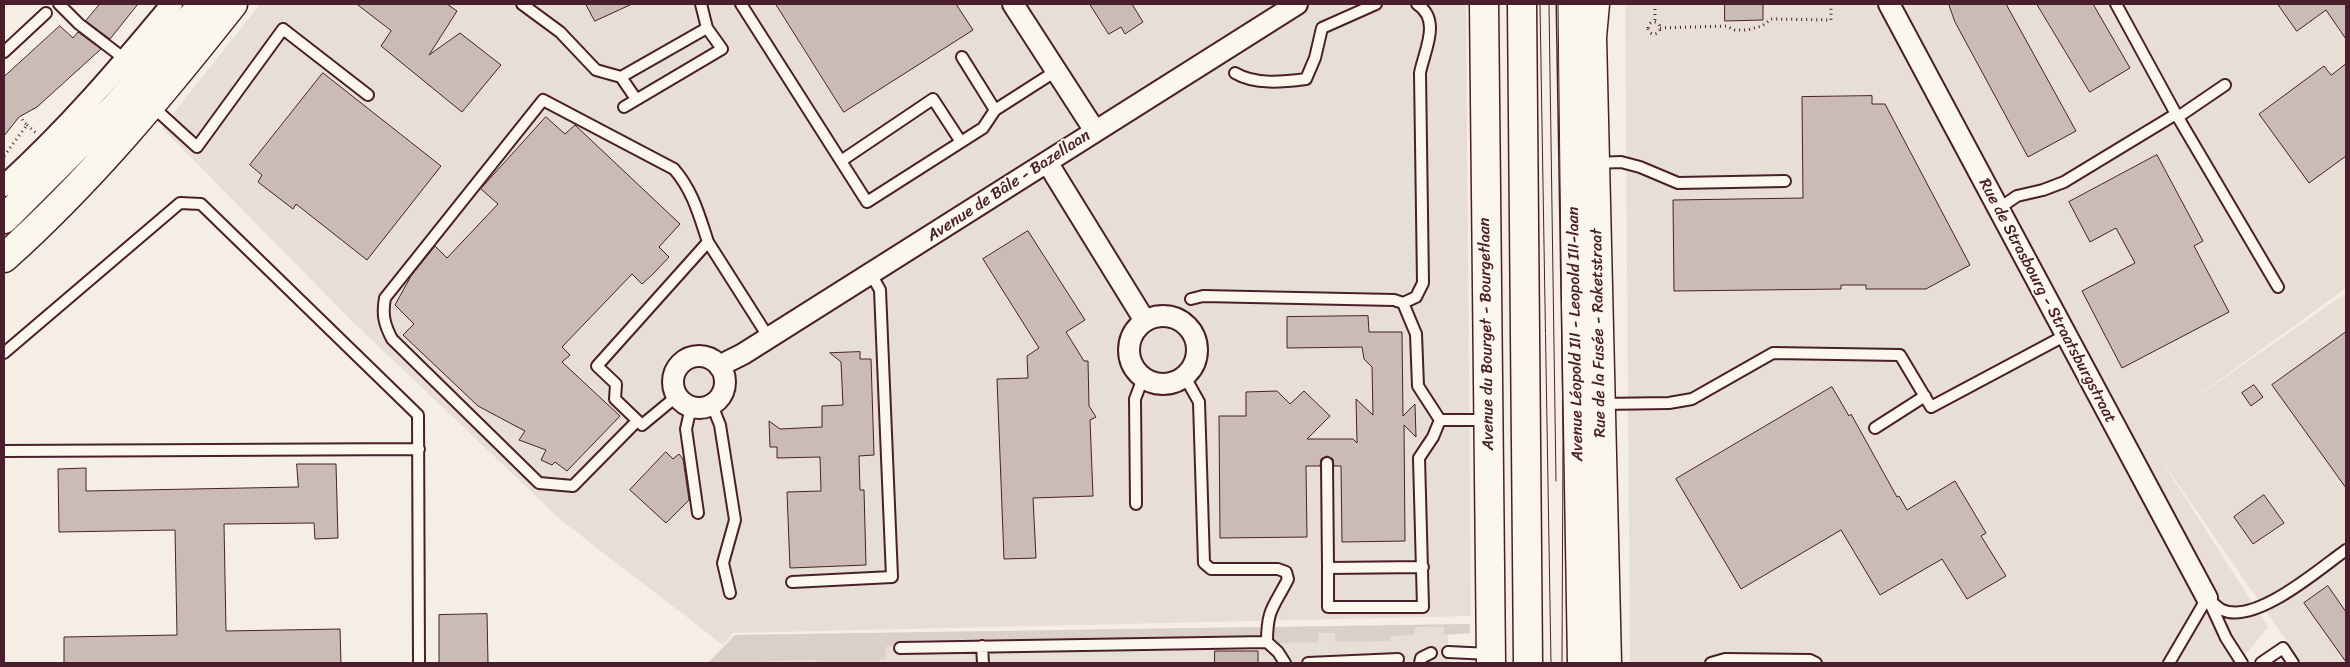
<!DOCTYPE html>
<meta charset="utf-8">
<style>
body{margin:0}
#map{position:relative;width:2350px;height:667px;overflow:hidden;background:#f4eee4;font-family:Sriracha,sans-serif}
canvas{display:block}
.frame{position:absolute;inset:0;border:5px solid #4a1f2b;pointer-events:none}
</style>
<div id="map">
<canvas width="2350" height="667"></canvas>
<div class="frame"></div>
</div>
<script>
const ctx = document.querySelector('canvas').getContext('2d');
ctx.lineJoin = 'round';
function fillPath(path, color) { ctx.fillStyle = color; ctx.fill(path, 'evenodd'); }
function trace(path, color, width, dash) { ctx.strokeStyle = color; ctx.lineWidth = width; ctx.lineCap = dash ? 'butt' : 'round'; ctx.setLineDash(dash || []); ctx.stroke(path); }
function write(font, color, halo, rows, align = 'center') {
  ctx.font = font + ' Sriracha,sans-serif'; ctx.lineWidth = 4; ctx.setLineDash([]); ctx.textBaseline = 'middle'; ctx.strokeStyle = halo; ctx.fillStyle = color; for (const [text, x, y, turn = 0] of rows) {
    ctx.save(); ctx.translate(x, y); ctx.rotate((+turn || 0) * Math.PI / 180); ctx.textAlign = isNaN(turn) ? turn : align; if (halo) ctx.strokeText(text, 0, 0); ctx.fillText(text, 0, 0); ctx.restore();
  }
}
const built = new Path2D(`
 M260,4H1466L1471,616L733,633L723,645L562,521L353,322L162,128Z
 M1625,4H2346V288L2178,410L2346,293V663H2302L2157,454L2268,627L2238,663H1630Z
 M1470,624V633L1448,634V660L1453,663H708L735,635Z`);
const green = new Path2D(`
 M1470,624V633L1444,635V627H1415L1414,635L1390,636V641L1335,642V633H1318V642L1278,643L1274,638V627Z
 M1260,627V634L1256,637L921,640L886,647L885,659H880V663H817V660L708,663L735,635Z`);
const building = new Path2D(`
 M100,4H138L110,39L86,21Z
 M357,4H447L457,11L429,55L460,33L501,65L462,112L381,46L391,31Z
 M586,4H632L595,21Z
 M776,4H956L973,30L844,112Z
 M1090,4H1132L1143,22L1125,34L1121,27L1109,34Z
 M1725,4H1763V20L1725,21Z
 M1949,4H2006L2076,131L2028,157L1955,22Z
 M2037,4H2093L2130,68L2090,92Z
 M2278,4H2346V39L2326,10L2297,31Z
 M60,26L73,38L78,32L101,49L37,107L19,117L4,136V77Z
 M2346,64V156L2309,183L2259,114L2324,66L2331,75Z
 M323,73L441,166L367,260L296,204L293,209L258,182L262,175L250,165Z
 M1872,96V104H1885L1970,265L1926,289H1866V285H1841V289L1674,291L1673,200L1803,198L1802,97Z
 M546,117L565,134L575,125L680,224L659,247L669,257L654,273L642,284L632,274L562,347L570,355L562,362L620,416L567,471L555,462L552,465L541,460L546,450L519,440L525,431L478,406L403,335L414,324L395,305L411,276L435,246L447,258L498,204L481,189Z
 M2157,155L2203,241L2194,246L2229,312L2122,368L2082,291L2135,263L2116,228L2090,242L2069,202Z
 M1028,231L1085,320L1066,332L1084,361H1088L1089,406L1096,417L1090,420L1093,496L1033,498L1036,558L1004,559L997,379L1028,378L1027,356L1039,348L983,259Z
 M1368,316L1369,332H1402L1403,416L1415,404L1416,437L1404,425L1405,541L1342,542L1341,466H1334L1333,459L1327,456L1321,459L1320,466H1306L1307,537L1220,538L1219,416H1246V392L1277,391L1290,404L1304,391L1330,416L1307,439H1353L1357,443L1356,399L1373,415L1372,367L1364,359L1362,347L1287,348V317Z
 M2346,332V488L2272,385Z
 M860,352V359H871L874,455L859,456L860,490H864L866,565L790,568L787,492L821,491L820,457L777,458V447H770L769,421L780,429L822,427V406L843,405L841,362L830,353Z
 M2254,385L2263,397L2251,406L2242,393Z
 M1832,387L1849,416L1851,414L1897,497L1899,496L1907,510L1955,481L1986,533L1981,536L2006,576L1967,599L1942,559L1880,595L1841,530L1741,589L1676,479Z
 M666,452L673,459L679,454L683,459L689,500L666,523L630,490Z
 M297,464H336L338,538L315,539L314,523L224,524L226,631L340,629L341,663H64V637L177,635L175,530L59,532L58,469L86,468V491L298,487Z
 M2264,495L2284,523L2253,544L2234,517Z
 M2328,586L2346,612V662L2304,603Z
 M487,614L488,663H439V615Z
 M1215,651H1258V663H1215Z`);
const path = new Path2D(`
 M1655,4V21
 M1648 28a6 6 0 1 1 12 0a6 6 0 1 1-12 0Z
 M1660,28L1726,26L1735,30H1747L1762,26L1771,19L1831,20V4
 M27,125L36,133
 M4,156L27,125L21,118
 M1180,320L1186,309`);
const lane = new Path2D(`
 M59,4L79,24L126,60
 M522,4L560,32L596,70L621,77L707,28
 M741,4L867,202L983,128L995,110
 M4,52L46,13
 M962,57L995,110L1056,71
 M1235,73C1255,85 1283,82 1306,79L1315,58L1322,28L1376,4
 M621,77L636,99
 M152,106L197,147L283,29L368,95
 M624,107L722,49L707,28L701,4
 M2176,114L2278,287
 M2178,117L2225,85
 M841,161L933,99L961,142
 M1595,163L1621,162L1640,167L1678,183L1785,181
 M1998,209L2017,196L2043,190L2064,182L2176,114L2116,4
 M1191,299L1203,296L1394,300L1403,303L1416,297L1423,283L1420,73C1424,51 1442,20 1417,4
 M4,353L180,203L201,204L418,415L419,663
 M1185,377L1199,402L1204,563L1211,569H1278L1286,572L1288,579C1274,607 1267,608 1267,642L1278,652L1285,663
 M677,396L642,425L615,399L616,384L597,366L708,242L769,338
 M1601,404L1669,403L1692,399L1773,353L1900,355L1931,407L2066,335
 M712,405L720,425L735,520L723,563L730,593
 M691,407L686,429L698,513
 M1440,420H1487
 M637,421L573,486L539,483L392,339C384,324 382,314 385,298L543,100L674,169C693,191 699,215 708,242
 M1875,428L1925,396
 M4,451L419,449
 M1327,463L1328,568L1423,567
 M1136,504L1135,399L1143,378
 M1328,568V607H1423L1419,458L1433,437L1440,420L1418,386L1416,334L1403,303
 M792,582L892,577L880,290L871,274
 M2207,598C2212,602 2217,607 2222,610C2256,625 2319,569 2346,550
 M2209,601L2226,638L2242,663
 M982,646L983,663
 M900,648L1267,642
 M1448,652L1490,654
 M1308,663L1398,659
 M1420,663L1421,658L1431,653
 M1711,663L1725,659L1810,660L1816,663
 M2169,663L2207,598
 M2261,663L2283,648L2293,663`);
const street = new Path2D(`
 M1013,4L1095,131
 M1889,4L2207,598
 M1047,162L1145,321
 M4,186C66,130 119,68 172,4
 M1129 350a34 34 0 1 1 68 0a34 34 0 1 1-68 0Z
 M673 382a26 26 0 1 1 52 0a26 26 0 1 1-52 0Z
 M719,366L743,354L1297,4`);
const secondary = new Path2D(`
 M1484,4L1491,663
 M1595,4L1592,37L1607,663
 M4,219L115,108L203,4
 M4,258C90,181 162,94 233,4`);
const primary = new Path2D(`
 M1522,4L1528,663
 M1571,4L1582,663`);
const tram = new Path2D(`
 M1540,4L1551,663
 M1549,4L1556,481
 M1558,4L1563,439L1562,663`);
const streetNames = [
 ["Avenue de Bâle - Bazellaan",1009,186,-33],
 ["Rue de Strasbourg - Straatsburgstraat",2047,301,62],
 ["Rue de la Fusée - Raketstraat",1599,333,-91],
 ["Avenue du Bourget - Bourgetlaan",1487,334,-91],
 ["Avenue Léopold III - Leopold III-laan",1576,334,-91]
];
fillPath(built, '#e7dfd6');
fillPath(green, '#dbd0c9');
fillPath(building, '#cabbb6');
trace(building, '#4a1f2b', 1);
trace(lane, '#4a1f2b', 14);
trace(street, '#4a1f2b', 24);
trace(secondary, '#4a1f2b', 31);
trace(primary, '#4a1f2b', 31);
trace(path, '#4a1f2b', 3, [1, 4]);
trace(lane, '#fbf7ec', 10);
trace(street, '#fbf7ec', 20);
trace(secondary, '#fbf7ec', 28);
trace(primary, '#fbf7ec', 28);
trace(tram, '#4a1f2b', 1);
write('16px', '#4a1f2b', '#fbf7ec', streetNames);
</script>
